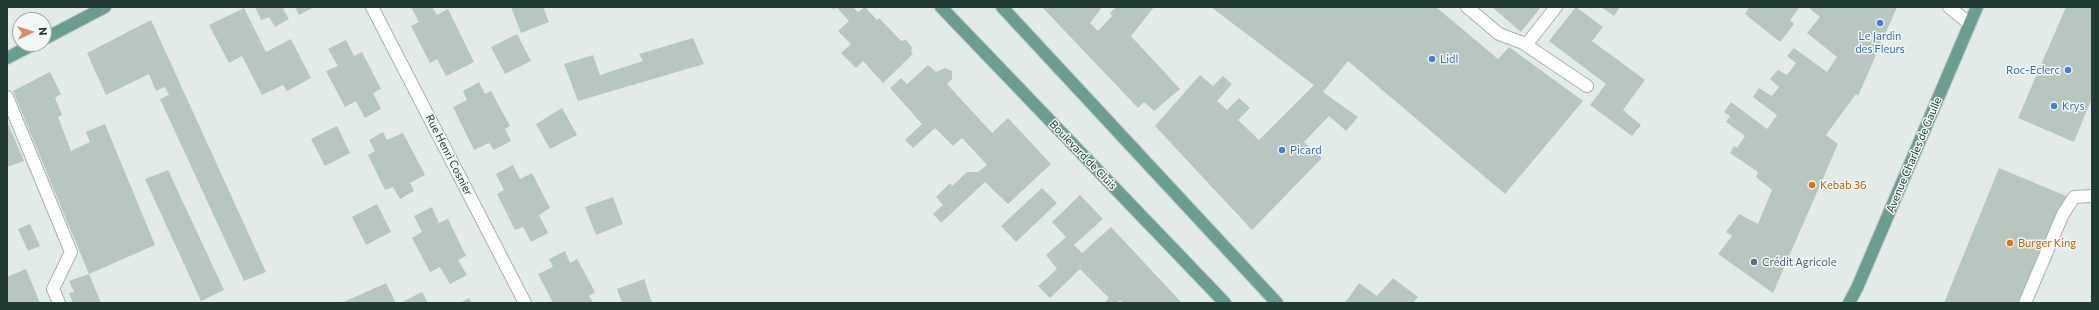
<!DOCTYPE html>
<meta charset="utf-8">
<style>
body{margin:0}
#map{position:relative;width:2099px;height:310px;overflow:hidden;background:#e2ebe7;font-family:Commissioner,sans-serif}
canvas{display:block}
.frame{position:absolute;inset:0;border:8px solid #233b35;pointer-events:none}
.north{position:absolute;left:12px;top:12px;width:40px;height:40px;box-sizing:border-box;background:#f2f8f5;border:1px solid #9faca8;border-radius:50%;rotate:86deg;font-size:11px;font-weight:700;line-height:16px;text-align:center;color:#233b35}
.north::after{content:'';display:block;margin:auto;width:14px;height:18px;background:#e88663;clip-path:polygon(50% 0,100% 100%,50% 72%,0 100%)}
</style>
<div id="map">
<canvas width="2099" height="310"></canvas>
<div class="frame"></div>
<div class="north">N</div>
</div>
<script>
const ctx = document.querySelector('canvas').getContext('2d');
ctx.lineJoin = 'round';
function fillPath(path, color) { ctx.fillStyle = color; ctx.fill(path, 'evenodd'); }
function trace(path, color, width, dash) { ctx.strokeStyle = color; ctx.lineWidth = width; ctx.lineCap = dash ? 'butt' : 'round'; ctx.setLineDash(dash || []); ctx.stroke(path); }
function write(font, color, halo, rows, align = 'center') {
  ctx.font = font + ' Commissioner,sans-serif'; ctx.lineWidth = 3; ctx.setLineDash([]); ctx.textBaseline = 'middle'; ctx.strokeStyle = halo; ctx.fillStyle = color; for (const [text, x, y, turn = 0] of rows) {
    ctx.save(); ctx.translate(x, y); ctx.rotate((+turn || 0) * Math.PI / 180); ctx.textAlign = isNaN(turn) ? turn : align; if (halo) ctx.strokeText(text, 0, 0); ctx.fillText(text, 0, 0); ctx.restore();
  }
}
const building = new Path2D(`
 M255,7H287L283,9L289,19L275,27L269,17L261,20Z
 M295,7H314L299,15Z
 M411,7H432L437,15L448,9L474,62L446,76L437,59L430,63L411,26L419,22Z
 M511,7H543L549,22L521,33Z
 M831,7H853L858,12L865,7L877,20L879,18L901,41L906,40L912,47L911,52L913,54L883,83L863,61L856,68L841,53L851,44L838,31L849,21L836,7L834,10Z
 M1042,7H1098L1101,9L1090,23L1098,31L1112,16L1110,13L1116,7H1154L1131,36L1180,89L1154,111L1144,102L1138,108Z
 M1211,7H1436L1498,59L1509,47L1583,101L1505,194L1348,61L1323,92L1358,117L1346,131L1329,116L1304,142L1322,158L1252,230L1155,126L1200,75L1213,86L1223,76L1232,84L1217,101L1227,110L1239,98L1250,108L1238,120L1259,140L1314,85Z
 M1492,7H1541L1521,32Z
 M1576,7L1603,27L1592,41L1645,80L1623,110L1641,125L1632,136L1590,105L1606,84L1549,41Z
 M1601,7H1620L1614,16Z
 M1749,7H1800L1790,20L1794,24L1780,42L1745,14Z
 M1808,7H1897L1858,96L1856,94L1826,135L1838,144L1773,293L1718,254L1732,236L1726,232L1739,214L1758,224L1772,190L1756,177L1758,172L1730,153L1734,146L1737,148L1745,136L1726,122L1730,116L1724,112L1731,102L1767,129L1777,115L1753,97L1759,88L1772,96L1779,87L1770,79L1778,70L1787,75L1796,63L1787,56L1794,48L1827,72L1837,57L1807,33L1820,17Z
 M2066,7H2092V98L2074,142L2018,118Z
 M244,8L266,52L291,39L311,78L287,91L283,85L262,95L242,56L229,63L209,25Z
 M151,20L266,272L244,281L160,99L169,95L165,87L156,91L149,74L106,95L87,53Z
 M517,34L531,61L505,74L491,47Z
 M693,38L704,64L578,101L564,64L593,55L600,75L643,61L639,54Z
 M346,40L354,56L362,52L381,89L373,93L381,109L365,118L356,101L345,107L326,71L338,66L328,49Z
 M928,65L936,72L945,68L952,71V79L947,84L992,133L1008,118L1051,164L1008,204L985,182L941,223L933,214L943,205L936,197L950,183L952,186L967,172H978L987,165L962,138L953,146L935,128L913,148L905,140L922,124L890,88L901,78L907,84Z
 M50,72L61,94L55,98L62,115L58,117L71,151L90,142L86,132L105,124L155,245L89,274L13,91Z
 M479,82L485,94L491,91L510,126L505,129L511,141L494,150L489,143L474,150L453,107L467,100L463,91Z
 M562,108L577,135L550,149L536,124Z
 M7,121L24,161L7,167Z
 M337,126L350,153L325,166L311,139Z
 M383,132L387,140L403,133L425,175L410,183L414,191L400,199L393,187L385,190L368,155L375,151L369,140Z
 M513,165L520,179L532,173L550,208L539,215L548,233L531,242L523,227L515,230L497,194L504,190L496,174Z
 M1999,168L2066,196L2022,303H1944Z
 M168,170L224,290L201,301L145,179Z
 M1042,188L1057,203L1016,242L1001,226Z
 M1080,195L1103,219L1074,245L1082,253L1111,227L1182,303H1123L1120,300L1117,303H1104L1109,298L1080,269L1050,298L1038,286L1057,269L1046,255L1066,237L1052,222Z
 M613,197L623,224L596,235L585,207Z
 M377,204L391,232L366,245L352,217Z
 M432,207L439,223L448,219L466,256L458,260L467,275L450,284L440,267L430,272L412,238L422,232L414,216Z
 M30,224L40,246L28,251L18,229Z
 M565,251L570,263L577,259L595,292L589,296L593,303H553L549,295L538,274L553,267L549,259Z
 M26,269L40,303H7V277Z
 M89,274L101,303H73L69,293L74,292L69,281Z
 M1393,278L1418,297L1413,303H1345L1359,283L1377,296Z
 M644,279L652,303H622L617,289Z
 M386,283L396,303H341L382,285Z
 M422,292L428,303H400Z
 M469,298L472,303H460Z`);
const minor = new Path2D(`
 M372,7L525,303
 M1467,7L1499,34L1523,43L1587,86
 M1949,7L1970,24
 M1526,45L1556,7
 M7,97L71,252L53,289L59,303
 M2025,303L2063,214L2074,197L2092,196`);
const major = new Path2D(`
 M941,7L1225,303
 M1002,7L1277,303
 M44,39L105,7
 M7,58L34,44
 M1849,303L1857,288L1977,7`);
const markers = [
 [1880,23,4,"#3f7fe0"],
 [1432,59,4,"#3f7fe0"],
 [2068,70,4,"#3f7fe0"],
 [2054,106,4,"#3f7fe0"],
 [1282,150,4,"#3f7fe0"],
 [1812,185,4,"#e8710a"],
 [2010,243,4,"#e8710a"],
 [1754,262,4,"#5c6f8a"]
];
const shopNames = [
 ["Le Jardin",1880,36,"center"],
 ["des Fleurs",1880,49,"center"],
 ["Lidl",1440,59],
 ["Roc-Eclerc",2060,70,"right"],
 ["Krys",2062,106],
 ["Picard",1290,150]
];
const streetNames = [
 ["Rue Henri Cosnier",449,155,63],
 ["Boulevard de Cluis",1083,155,46],
 ["Avenue Charles de Gaulle",1914,155,-67]
];
const foodNames = [
 ["Kebab 36",1820,185],
 ["Burger King",2018,243]
];
const serviceNames = [
 ["Crédit Agricole",1762,262]
];
fillPath(building, '#b8c6c0');
trace(minor, '#a5b3ae', 14);
trace(major, '#c1c8c6', 14);
trace(minor, '#fff', 12);
trace(major, '#6a9e91', 12);
for (const [x, y, r, color] of markers) { const dot = new Path2D(); dot.arc(x, y, r, 0, 2 * Math.PI); ctx.fillStyle = color; ctx.fill(dot); trace(dot, '#f2f8f5', 1.5); }
write('11px', '#366cbe', '#f2f8f5', shopNames, 'left');
write('11px', '#233b35', '#f2f8f5', streetNames);
write('11px', '#c56008', '#f2f8f5', foodNames, 'left');
write('11px', '#4e5e75', '#f2f8f5', serviceNames, 'left');
</script>
